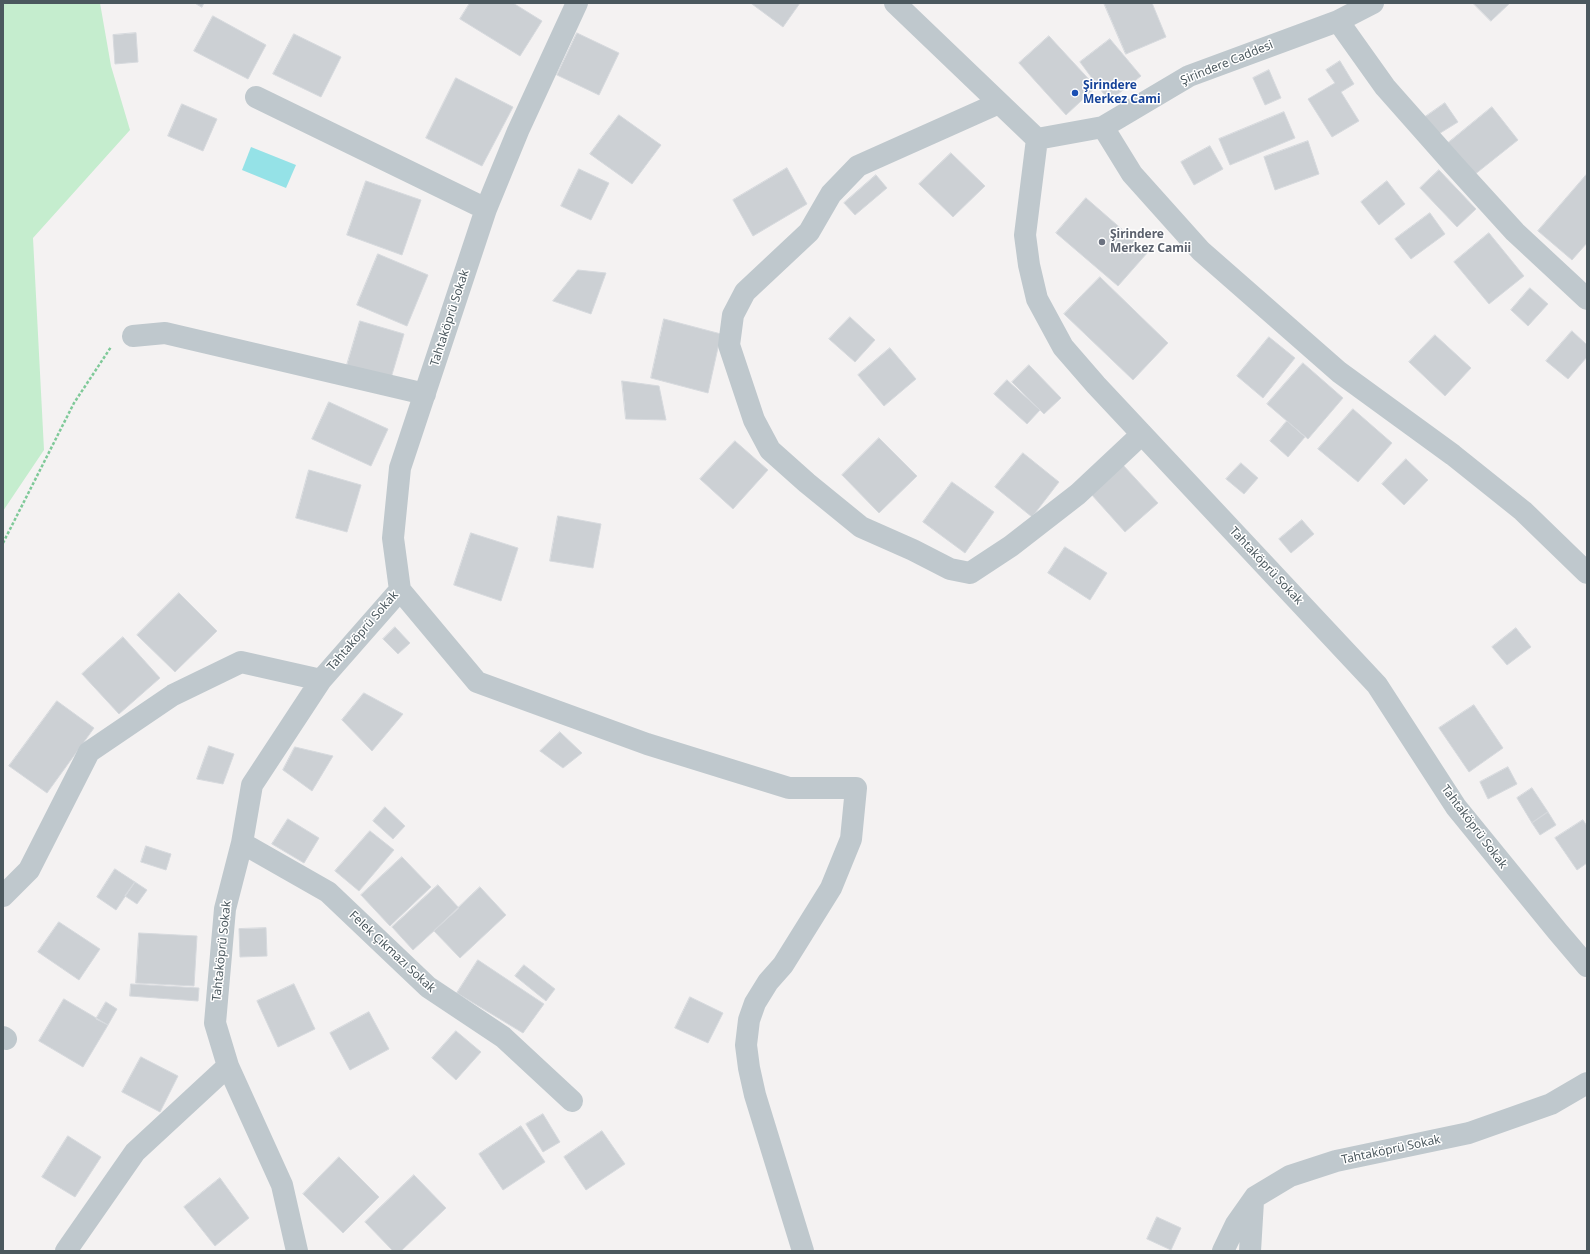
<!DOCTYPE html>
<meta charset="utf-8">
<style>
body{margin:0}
#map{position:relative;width:1590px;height:1254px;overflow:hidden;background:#f4f2f2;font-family:"Noto Sans",sans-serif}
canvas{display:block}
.frame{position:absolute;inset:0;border:4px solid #4b585e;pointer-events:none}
</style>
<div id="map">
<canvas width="1590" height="1254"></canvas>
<div class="frame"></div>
</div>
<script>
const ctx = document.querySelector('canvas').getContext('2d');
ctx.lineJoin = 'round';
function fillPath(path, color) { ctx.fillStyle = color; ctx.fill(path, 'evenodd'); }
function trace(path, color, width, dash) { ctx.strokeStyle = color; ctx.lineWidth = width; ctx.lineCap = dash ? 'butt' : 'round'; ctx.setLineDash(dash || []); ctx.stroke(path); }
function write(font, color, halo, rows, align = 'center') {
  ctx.font = font + ' "Noto Sans",sans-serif'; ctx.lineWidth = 3; ctx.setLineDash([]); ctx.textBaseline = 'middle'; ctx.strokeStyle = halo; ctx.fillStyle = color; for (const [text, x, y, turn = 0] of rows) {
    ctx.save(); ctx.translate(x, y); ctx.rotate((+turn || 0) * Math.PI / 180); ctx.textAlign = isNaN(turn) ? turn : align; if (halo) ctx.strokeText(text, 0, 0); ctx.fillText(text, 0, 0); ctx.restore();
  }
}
const green = new Path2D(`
 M3,3H100L111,66L130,130L33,238L44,450L3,511Z`);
const water = new Path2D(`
 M251,147L296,165L286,188L242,170Z`);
const building = new Path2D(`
 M195,3H204L202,7Z
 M470,3H513L542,21L520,56L460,19Z
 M753,3H800L783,27L752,4Z
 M1104,3H1152L1166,37L1126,54Z
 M1473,3H1510L1491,21Z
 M213,16L266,45L248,79L194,51Z
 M136,33L138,62L115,64L113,35Z
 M577,33L619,53L599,95L557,75Z
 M294,34L341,57L321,97L273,74Z
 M1049,36L1096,87L1066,115L1019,63Z
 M1110,39L1141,76L1109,101L1080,62Z
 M1340,61L1354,84L1341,92L1359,121L1332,137L1308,99L1335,83L1326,70Z
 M1269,70L1281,98L1265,105L1253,78Z
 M456,78L513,107L482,166L426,138Z
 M1445,103L1458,122L1437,135L1425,117Z
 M182,104L217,119L203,151L168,136Z
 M1492,107L1518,140L1474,175L1448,143Z
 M1284,112L1295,138L1230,165L1219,139Z
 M619,115L661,145L632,184L590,154Z
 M1308,141L1319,174L1275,190L1264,157Z
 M1210,146L1223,169L1194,185L1181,162Z
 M951,153L985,186L953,217L919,184Z
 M787,168L807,204L753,236L733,200Z
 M579,169L609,183L591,220L561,206Z
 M1439,170L1476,209L1457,227L1420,188Z
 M1587,174V243L1572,260L1538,231Z
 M876,175L887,188L855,215L844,203Z
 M366,181L421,200L402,255L347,235Z
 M1387,181L1405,204L1379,225L1361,202Z
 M1086,198L1148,252L1118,286L1056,233Z
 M1430,213L1445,234L1411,259L1395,239Z
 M1489,233L1524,276L1489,304L1454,262Z
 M378,254L428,275L407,326L357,305Z
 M578,270L606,273L591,314L553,301Z
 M1100,277L1168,343L1133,380L1064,314Z
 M1530,288L1548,304L1528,326L1511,310Z
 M850,317L875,340L855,362L829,339Z
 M664,319L721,334L708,393L651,378Z
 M360,321L404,334L391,378L347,365Z
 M1572,331L1587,345V357L1568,379L1546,361Z
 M1435,335L1471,368L1445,396L1409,362Z
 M1269,337L1295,358L1263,398L1237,376Z
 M890,348L916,379L884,406L858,375Z
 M1303,363L1343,398L1308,439L1267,404Z
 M1029,365L1061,398L1044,414L1012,382Z
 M1007,380L1040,410L1027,424L994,394Z
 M622,381L659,386L666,420L626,419Z
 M329,402L388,429L371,466L312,439Z
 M1353,409L1392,443L1358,482L1318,449Z
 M1287,421L1305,437L1288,457L1270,441Z
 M879,438L917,476L879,513L842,475Z
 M735,441L768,470L733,509L700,479Z
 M1023,453L1059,482L1032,517L995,487Z
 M1406,459L1428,480L1404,505L1382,484Z
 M1241,463L1258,478L1244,494L1226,479Z
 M1123,465L1158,503L1125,532L1091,494Z
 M309,470L361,485L347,532L296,518Z
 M952,482L994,512L965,553L923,522Z
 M558,516L601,524L593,568L550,561Z
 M1302,520L1314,534L1291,553L1279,539Z
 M471,533L518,548L501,601L454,585Z
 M1065,547L1107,573L1090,600L1048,573Z
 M179,593L217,631L175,672L137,635Z
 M395,627L410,643L398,654L383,639Z
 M1516,628L1531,647L1507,665L1492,647Z
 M123,637L160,678L119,714L82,674Z
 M364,693L403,714L372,751L342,720Z
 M57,701L94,728L47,793L9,766Z
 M1474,705L1503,748L1469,772L1439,728Z
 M560,732L582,753L563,768L540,751Z
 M209,746L234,754L223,784L197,779Z
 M295,747L333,756L312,791L283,770Z
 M1508,767L1517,784L1488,799L1480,782Z
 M1532,788L1548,812L1532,823L1517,798Z
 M385,807L405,826L393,839L373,821Z
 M1548,812L1556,825L1540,835L1532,823Z
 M288,819L319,838L304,863L272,844Z
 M1583,820L1587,826V863L1577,870L1555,838Z
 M370,831L394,850L359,891L335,871Z
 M146,846L171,854L166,870L141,862Z
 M402,857L431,887L390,926L361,895Z
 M115,869L135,882L116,910L97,897Z
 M135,882L147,890L137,904L125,896Z
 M438,885L459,908L413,950L392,927Z
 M480,887L506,915L460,958L434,931Z
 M59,922L100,949L79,980L38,952Z
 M266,928L267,956L240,957L239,929Z
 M139,933L197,936L194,986L136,983Z
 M478,960L544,1004L523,1033L457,993Z
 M524,965L555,989L546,1001L515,976Z
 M131,984L199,988L198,1001L130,996Z
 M294,984L315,1029L278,1047L257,1001Z
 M690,997L723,1013L708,1043L675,1028Z
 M64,999L108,1025L83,1067L39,1041Z
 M106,1002L117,1009L108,1025L96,1019Z
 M369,1012L389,1049L350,1070L330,1033Z
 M456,1031L481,1052L456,1080L432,1058Z
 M141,1057L178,1076L160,1112L122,1092Z
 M543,1114L560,1142L543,1152L526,1124Z
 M521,1126L545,1162L503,1190L479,1154Z
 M602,1131L625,1164L586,1190L564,1157Z
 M68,1136L101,1157L75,1197L42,1177Z
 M339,1157L379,1197L343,1233L303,1194Z
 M414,1175L446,1208L401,1251H393L365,1222Z
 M220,1178L249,1218L215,1246L184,1207Z
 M1157,1217L1181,1228L1171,1250L1147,1239Z`);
const path = new Path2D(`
 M3,543L74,403L111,347`);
const minor = new Path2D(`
 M895,3L1037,139
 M1338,21L1385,87L1454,165L1515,232L1587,299
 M256,97L486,209
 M999,103L858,166L831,194L809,232L745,292L733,315L729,345L754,420L770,450L807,483L861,527L913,550L950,569L970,573L1011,546L1078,494L1142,434
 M1103,127L1132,174L1201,251L1339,372L1453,455L1523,511L1587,573
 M1037,139L1025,235L1029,265L1037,299L1063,347L1096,385L1377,685L1456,807L1558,932L1587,966
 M1037,139L1103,127L1189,76L1338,21L1373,3
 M133,336L165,333L425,394
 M400,590L477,682L647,744L789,788H856L851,839L831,888L783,965L768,982L755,1003L749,1020L746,1045L749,1068L755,1095L803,1251
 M242,843L328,892L428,987L503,1037L572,1101
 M3,896L29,870L89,752L173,695L241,662L321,680
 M3,1037L6,1039
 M66,1251L135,1152L228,1066
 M297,1251L282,1185L228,1066L215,1023L225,909L242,843L252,785L321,680L400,590L393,538L400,468L486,209L518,131L577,3
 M1223,1251L1236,1224L1255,1197L1290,1176L1336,1161L1469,1133L1551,1104L1587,1083
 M1250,1251L1253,1201`);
const markers = [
 [1075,93,4,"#1a4fb4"],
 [1102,242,4,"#6b7280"]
];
const streetNames = [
 ["Şirindere Caddesi",1227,63,-22],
 ["Tahtaköprü Sokak",450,318,-72],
 ["Tahtaköprü Sokak",1266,566,47],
 ["Tahtaköprü Sokak",363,631,-49],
 ["Tahtaköprü Sokak",1474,827,53],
 ["Tahtaköprü Sokak",222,951,-84],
 ["Felek Çıkmazı Sokak",392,952,43],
 ["Tahtaköprü Sokak",1391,1150,-12]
];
const transitNames = [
 ["Şirindere",1083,86],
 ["Merkez Cami",1083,100]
];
const worshipNames = [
 ["Şirindere",1110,235],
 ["Merkez Camii",1110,249]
];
fillPath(green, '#c5edce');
fillPath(water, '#95e2e7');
fillPath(building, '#ccd0d4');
trace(building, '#d6d9dd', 1);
trace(path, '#7fc999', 2.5, [3, 2]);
trace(minor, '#bfc8cd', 22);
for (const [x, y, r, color] of markers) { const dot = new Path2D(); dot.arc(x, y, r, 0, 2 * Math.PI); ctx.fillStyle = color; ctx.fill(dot); trace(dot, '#fff', 1.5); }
write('12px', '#4b585e', '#fff', streetNames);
write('bold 12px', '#164399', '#fff', transitNames, 'left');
write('bold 12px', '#5b616d', '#fff', worshipNames, 'left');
</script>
